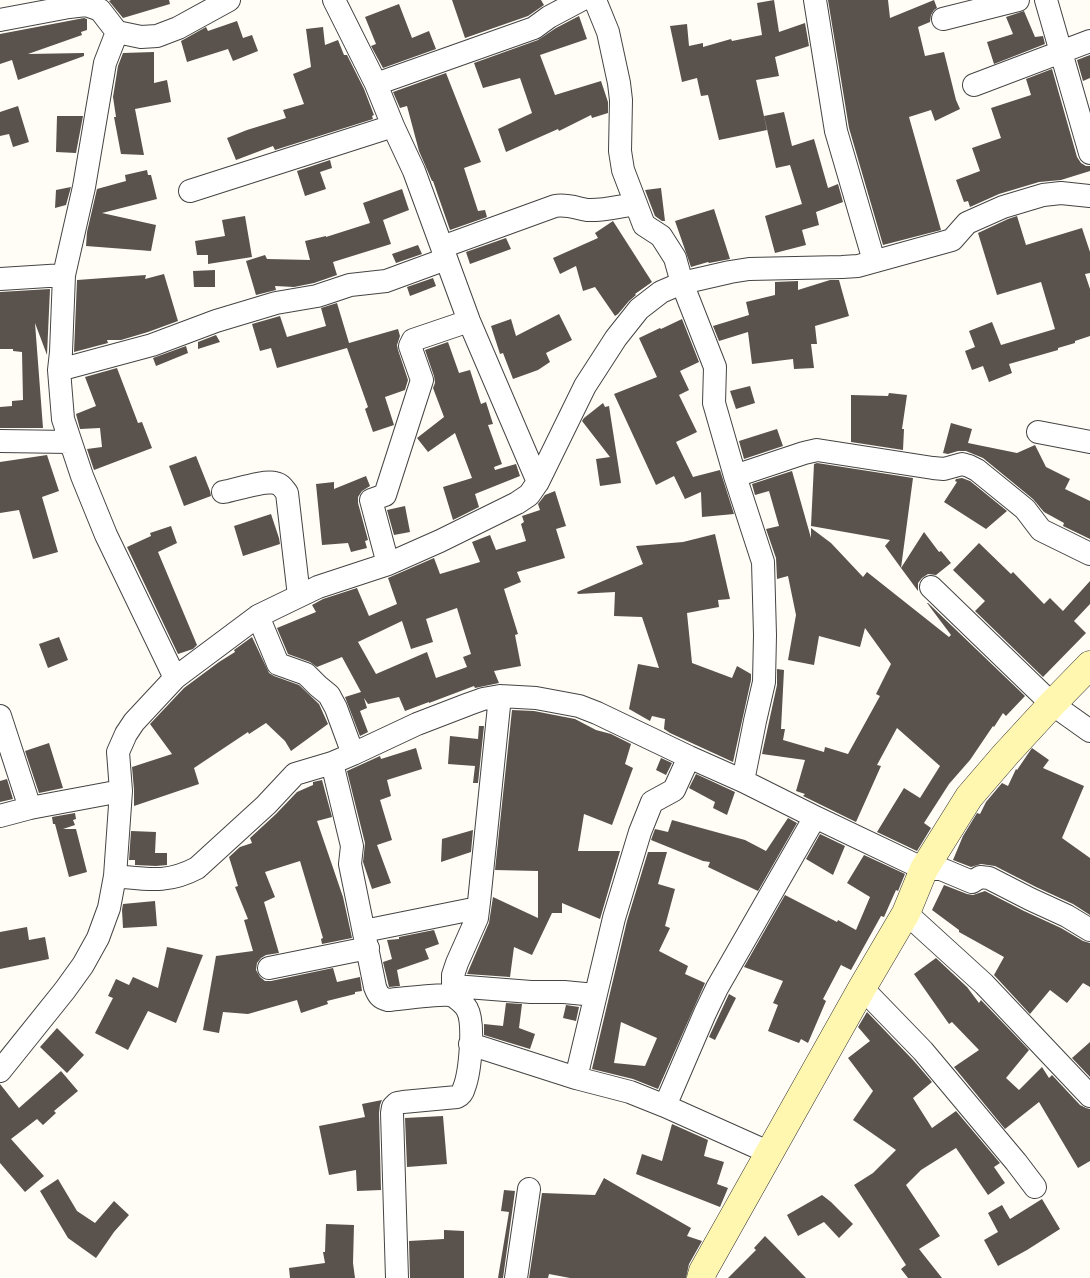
<!DOCTYPE html>
<style>
body{margin:0}
canvas{display:block;background:#fffdf5}
</style>
<canvas width="1090" height="1278"></canvas>
<script>
const ctx = document.querySelector('canvas').getContext('2d');
ctx.lineJoin = 'round';
function fillPath(path, color) { ctx.fillStyle = color; ctx.fill(path, 'evenodd'); }
function trace(path, color, width, dash) { ctx.strokeStyle = color; ctx.lineWidth = width; ctx.lineCap = dash ? 'butt' : 'round'; ctx.setLineDash(dash || []); ctx.stroke(path); }
const building = new Path2D(`
 M111,0H169L170,4L123,18L109,1Z
 M452,0H541L544,5L528,16L465,38Z
 M774,0L779,32L805,23L809,46L775,57L779,76L756,80L767,130L719,140L708,95L701,96L697,78L682,82L670,26L687,24L689,46L703,43V47L731,39L732,41L762,35L757,3Z
 M828,0H888L890,18L934,0L937,8L934,10L931,15L930,22L918,27L925,56L944,52L956,100L960,109L935,121L931,110L909,117L941,230L883,245L849,128Z
 M399,4L412,38L429,31L436,49L383,68L371,46L376,44L365,17Z
 M1024,11L1035,37L1043,36L1045,44L994,64L987,42L1013,34L1006,17Z
 M579,16L587,39L540,55L555,95L601,81L608,102V113L592,118L591,115L559,131L558,129L506,152L498,129L532,113L520,78L483,88L474,63L538,40L556,28Z
 M84,18L87,19V30L81,32L82,35L28,54L84,53V56L18,80L12,60L0,64V34Z
 M237,21L243,38L252,35L258,51L233,61L228,49L187,62L181,41L206,27L208,31Z
 M323,27L325,45L338,40L344,55H347L364,89L374,115L372,116L373,119L275,150L273,146L236,160L227,138L247,130L286,118L283,110L304,104L293,74L311,67L306,29Z
 M154,52V83L167,80L171,102L135,109L144,155L121,154L114,117H116L113,97L118,66L123,53Z
 M1090,55V78L1083,81L1077,60Z
 M1052,69L1077,157L1081,163L1086,166H1090V171L1061,180L1039,182L999,194L970,207L968,201L964,202L956,180L980,171L972,148L1001,138L991,108L1031,95L1026,79Z
 M446,73L481,162L464,168L478,211L485,210L487,217L450,230L433,181H432L419,151L407,106L400,108L393,92Z
 M18,106L29,142L13,147L9,134L0,136V112Z
 M784,112L792,146L814,139L828,188L838,184L843,202L816,212L819,225L802,230L806,245L775,253L765,216L802,204L790,165L776,168L764,116Z
 M57,116H83L76,153L56,152Z
 M330,160L332,168L320,172L326,189L305,196L297,171Z
 M147,170L148,175H151L157,199L102,213L156,225L151,251L86,246L87,232L97,189L126,181L125,175Z
 M71,187L66,205L55,208L56,190Z
 M661,188L665,221H662L655,216L645,190Z
 M402,189L409,210L383,220L391,244L333,262L337,275L314,283L294,287L275,286L276,290L256,295L246,261L265,255L267,259L310,260L305,241L326,236V237L370,223L363,203Z
 M714,209L730,259L709,263L708,262L691,267L675,221Z
 M245,216L252,257L208,264V255H197L195,241L225,236L222,220Z
 M1017,216L1026,245L1082,228L1090,252V273L1085,274L1090,289V336L1075,341V343L1058,348V350L1009,364L1012,373L989,382L983,366L972,370L965,351L975,347L969,331L992,322L1001,345L1055,329L1041,282L997,295L978,233L1008,219Z
 M613,221L652,282L635,294L636,295L629,301L618,314L615,316L595,287L583,291L576,266L560,274L553,258L598,238L595,233Z
 M506,238L511,249L470,264L466,252Z
 M418,245L422,254L396,263L392,254Z
 M215,270V287H194L193,271Z
 M164,274L178,321L148,332L121,340H107L108,343L74,352L77,280L146,275L145,279Z
 M433,278L436,286L410,296L407,287Z
 M830,280H839L849,316L815,326L817,344H811L814,368L794,369L793,359L752,364L748,332L719,341L713,326L749,315L746,302L775,295V282L798,281V290Z
 M50,289L47,355L35,323L43,428H0V407L12,406V401L23,400L22,352L13,351V349H0V292Z
 M337,303L349,343L398,329L400,336L397,345L398,350L408,380L405,390L385,397L394,425L373,432L365,409L368,407L347,348L277,368L271,348L260,351L252,324L280,316L287,337L326,326L321,308Z
 M559,314L572,340L546,353L550,362L538,370L513,379L503,353L500,354L491,326L511,319L516,336Z
 M682,319L699,362L680,371L689,390L679,395L697,432L676,442L693,477L720,470L734,514L702,517L701,492L685,499L674,476L656,485L614,394L657,377L639,338L660,328L661,329Z
 M216,335L220,342L198,349V342Z
 M448,342L459,373L470,370L481,404L486,402L493,424L488,425L502,464L494,467L495,470L516,464L520,476L475,494L479,507L453,520L443,487L472,478L455,433L428,452L417,438L444,417L433,388L435,383L434,376L425,350Z
 M186,346L188,353L156,366L153,358Z
 M117,368L138,423L142,422L152,448L94,470L87,449L102,447L100,428L80,429L76,414L96,406L85,377Z
 M750,386L755,403L736,409L730,391Z
 M889,393L907,395L902,429H904L903,450L851,442V395L888,396Z
 M603,403L605,407L609,406L621,483L600,486L596,459L610,457L582,421L584,418Z
 M951,423L972,429L968,443L1017,453L1035,445L1046,467L1070,479L1065,489L1090,501V539L1063,526L1064,523L1044,512L1033,499L983,458L966,451H958L948,454L943,453Z
 M777,429L783,446L744,459L739,441Z
 M47,455L59,491L42,497L58,552L33,559L19,510L0,513V462Z
 M196,456L210,491L211,496L184,506L169,466Z
 M817,463L913,478L901,568L885,546L890,540L811,526L814,464Z
 M792,471L811,538V528L831,543L863,577L867,572L949,637L951,635L927,603H928L1025,696L1006,716L1003,713L994,727L993,726L970,760L949,784L924,823L931,828L917,851L877,832L904,788L920,798L940,766L897,728L877,765L881,766L856,822L803,796L805,794L796,791L805,760L762,754L777,685V669L784,670L781,729H785L783,740L824,752L825,747L848,754L880,696L876,694L891,664L865,628L860,647L819,636L814,665L788,660L796,615L788,576L777,579L776,558L766,529L779,526L769,491L755,495L752,484Z
 M366,476L370,486L362,491L358,497V503L368,540L365,541L367,548L351,552L348,543L322,545L316,484L334,482V489Z
 M962,478L970,481L1007,511L986,529L944,502L957,482L955,481L956,479Z
 M555,491L566,526L556,529L565,558L517,572L521,582L504,589L518,634L515,635L521,666L494,671L499,683L475,688L474,686L429,703V702L405,711L399,697L368,704L364,698L367,708L360,711L368,732L360,736L345,697L361,692L342,657L317,667L310,662L288,654L277,628L316,612L312,605L323,599L357,588L369,616L397,604L388,578L434,558L440,574L480,562L472,542L490,535L496,550L526,541L521,524L524,522L522,516L540,510L538,504L545,495ZM457,608L471,654L463,657L467,667L436,678L427,652L376,674L358,642L402,621L411,649L433,642L426,619Z
 M405,506L410,532L394,535L387,510Z
 M271,514L279,538L280,544L243,556L234,526Z
 M171,526L177,543L158,552L197,645L193,649L178,654L127,547L151,536L150,533Z
 M924,532L939,552L941,551L951,563L936,575L928,574L922,578L918,583V591L901,568Z
 M715,534L730,599L718,600L719,607L687,613L692,663L732,678L737,666L751,674V680L733,762L670,733L664,729L665,719L652,716L650,721L629,709L638,664L659,668L642,617L614,616L615,592L578,594L577,592L643,564L636,546L683,542Z
 M979,543L1011,574L1013,572L1044,604L1050,598L1063,611L1090,581V604L1074,621L1086,633L1043,677L975,611L985,601L953,570Z
 M59,637L68,660L48,668L39,644Z
 M252,637L269,673L274,676L299,685L319,704L328,724L291,751L285,741L266,723L249,734L248,732L194,768L199,784L134,806V790L132,767L172,754L150,724L184,688L219,662L235,652L234,650Z
 M512,710L534,711L575,719L596,730L611,734L631,744L625,764L633,768L612,825L584,814L578,851H620L600,919L562,903V913H552L532,955L514,947L510,977L467,974L489,923L493,897L538,918V871L495,870Z
 M479,726H484L478,783H473L475,766L448,764L450,736L478,739Z
 M49,743L63,788L39,793L25,751Z
 M416,748L422,769L387,780L391,796L380,800L392,840L377,845L391,883L372,889L363,862L365,843L347,771L380,756L381,759Z
 M1032,748L1049,760L1043,768L1084,786L1062,838L1090,858V915L1073,904L1036,887L995,866L981,864L971,867L953,860L963,836L977,813L980,814L986,802L1002,783L1008,786L1016,769L1017,770Z
 M661,758L672,763L666,775L656,770Z
 M696,774L735,792L727,815L713,808L715,802L689,788Z
 M7,779L13,799L0,802V781Z
 M322,780L332,817L317,821L343,897L352,938L322,944L321,939L323,938L300,861L265,872L275,897L264,902L279,953L266,955L261,958L257,963L256,970L260,977L265,981H271L333,968L337,982L360,977L362,991L355,992V994L327,1001L328,1004L301,1013L297,1000L248,1014L223,1012L219,1033L203,1030L216,956L253,951L244,920L248,919L235,887L238,886L229,857L240,847L252,843L250,838L276,814L297,792L313,785V782Z
 M75,813L76,819L73,820L75,825L63,829H76L87,872L69,877L55,824H53L52,817Z
 M788,818L797,823L758,891L708,867L710,862L703,861L651,840L655,829L668,832L672,820L745,840L766,851Z
 M473,830L471,852L441,862L442,839Z
 M131,831L156,832L155,853H167V865L156,866L135,865V860H129Z
 M820,834L845,846L833,875L806,859Z
 M648,852H667L658,884L675,889L665,926L670,928L659,951L688,966L685,974L705,983L658,1089L633,1079L592,1069L627,921ZM621,1022L657,1038L645,1066L614,1063Z
 M864,855L905,874L898,891L896,890L884,917L881,916L851,970L841,965L843,961L823,999L826,1001L808,1043L801,1039L799,1043L768,1031L778,1005L773,1003L783,981L744,967L785,895L837,922L838,920L856,930L870,897L847,883Z
 M944,885L967,894L973,895L985,891L1024,911L1061,928L1083,941L1090,943V987L1083,983L1067,1003L1050,990L1030,1014L994,975L1004,957L959,932V930L932,910Z
 M155,901L157,926L123,928L122,910L123,904Z
 M27,927L29,940L45,937L49,959L0,969V932Z
 M434,930L439,944L425,949L429,959L397,970L400,986L389,987L383,962L392,959L387,940L399,939V937Z
 M167,947L203,955L176,1023L148,1011L128,1050L95,1033L113,998L108,996L116,979L129,985L133,977L158,988Z
 M936,958L967,987L979,1003L981,1000L1029,1050L1006,1078L1019,1090L1042,1067L1049,1078L1052,1075L1080,1105L1086,1108L1090,1109V1161L1078,1168L1039,1102L1005,1129L954,1067L979,1050L952,1022L949,1024L914,974Z
 M729,994L736,998L715,1040L709,1037Z
 M506,1003L522,1004L519,1028L535,1034L530,1049L484,1035V1024L503,1026Z
 M566,1005L579,1007L576,1021L563,1018Z
 M867,1012L913,1060L932,1082L913,1098L932,1128L956,1111L1000,1163L994,1167L1005,1183L988,1195L956,1148L921,1170L906,1185L940,1236L919,1249L942,1278H908L901,1269L906,1265L854,1185L873,1173L896,1150L853,1120L873,1091L848,1058L870,1041L858,1027Z
 M57,1028L84,1055L67,1073L40,1047Z
 M1090,1042V1077L1072,1058Z
 M61,1071L78,1091L54,1111L56,1113L43,1125L37,1119L11,1139L44,1176L25,1192L0,1163V1084L19,1108Z
 M382,1100L380,1105L379,1113L381,1190L357,1191L356,1170L329,1175L319,1126L365,1117L362,1104Z
 M443,1116L447,1164L407,1167L405,1118Z
 M672,1124L708,1140L704,1156L724,1162L717,1184L728,1188L720,1207L636,1174L642,1154L662,1161Z
 M604,1178L691,1228L687,1236L702,1241L689,1264L686,1278H570L549,1274L548,1278H529L542,1193L595,1195Z
 M58,1179L77,1211L95,1223L114,1201L129,1215L114,1232L96,1258L68,1238L40,1191Z
 M504,1190L515,1191L503,1278H498L509,1212L501,1211Z
 M822,1195L831,1202L853,1224L839,1238L824,1222L798,1236L787,1215Z
 M1042,1199L1060,1229L1027,1250L998,1266L984,1240L998,1232L988,1213L1002,1205L1010,1219Z
 M326,1224L354,1225L353,1263L355,1278H290L289,1268L325,1263L323,1252H325Z
 M444,1230L464,1231V1278H410L409,1241L444,1239Z
 M765,1236L772,1243L806,1278H728L756,1250L754,1248Z`);
const minor = new Path2D(`
 M334,0L376,84L393,126L414,171L469,321L538,482
 M595,0L608,32L619,83L621,100L620,151L623,170L644,225L661,236L675,258L682,283L715,367L714,403L735,476L763,562L765,635L764,682L755,721L743,781
 M815,0L836,131L874,261
 M1046,0L1090,153
 M943,19L1018,0
 M0,20L69,7L86,5L100,10L117,32L141,37L157,36L178,28L229,0
 M117,32L105,63L84,187L64,275L61,352L59,370L63,419L82,476L106,535L175,678
 M376,84L534,28L549,17L581,0
 M974,85L1090,41
 M190,191L393,126
 M442,247L555,206C567,204 576,208 587,210C603,211 621,206 636,204
 M0,279L64,275
 M59,370L152,345L216,321L276,303L317,296L350,285L386,281L446,259
 M1038,432L1090,442
 M0,441L70,442
 M735,476L804,453L817,450L933,468L944,469L962,464L969,466L977,470L1025,509L1041,530L1090,554
 M223,492C235,490 264,480 275,483C281,484 283,488 287,493L299,596
 M388,564L371,500L385,495L422,380L410,346L413,340L469,321
 M931,587L1052,704L1090,731
 M258,616L278,664L306,674L318,686L329,695L336,708L353,754
 M0,716L30,808
 M332,763L352,846L350,864L375,987C378,995 380,998 388,1000C399,999 446,993 453,996C456,997 466,1006 467,1009C475,1023 470,1073 464,1088C463,1092 461,1095 457,1097L403,1102L397,1103L393,1107L392,1113L397,1278
 M0,816L30,808L121,791
 M115,876C147,879 167,884 197,868L266,805L295,774L332,763L353,754L417,724L469,704L483,699L500,696L536,698L579,706L597,713L689,757L743,781L815,817L924,869H941L972,882L980,877L989,878L1030,899L1067,916L1090,930
 M906,913L984,984L1090,1096
 M364,931L478,908
 M269,968L368,948
 M454,986L531,992H564L595,995
 M862,988L923,1051L1016,1162L1035,1187
 M453,996V975L457,963L477,918L479,902L500,696
 M470,1044L576,1078L630,1092L665,1106L770,1153
 M0,1071L65,990L83,965L98,938L109,908L115,876L121,791L118,752L126,734L134,722L175,678L258,616L318,587L388,564L440,541L517,503L529,495L538,482L585,386L616,338L639,309L661,292L682,283L730,272L749,269L842,267L858,266L952,240L967,223L1003,207L1043,195L1061,193L1090,196
 M576,1078L614,918L640,832L652,802L674,790L689,757
 M665,1106L705,1013L717,988L815,817
 M516,1278L529,1189`);
const secondary = new Path2D(`
 M701,1278L703,1271L862,988L906,913L924,869L969,797L1006,754L1052,704L1090,665`);
fillPath(building, '#5a524d');
trace(minor, '#444', 24);
trace(secondary, '#333', 29);
trace(minor, '#fff', 22);
trace(secondary, '#fff6b0', 28);
</script>
